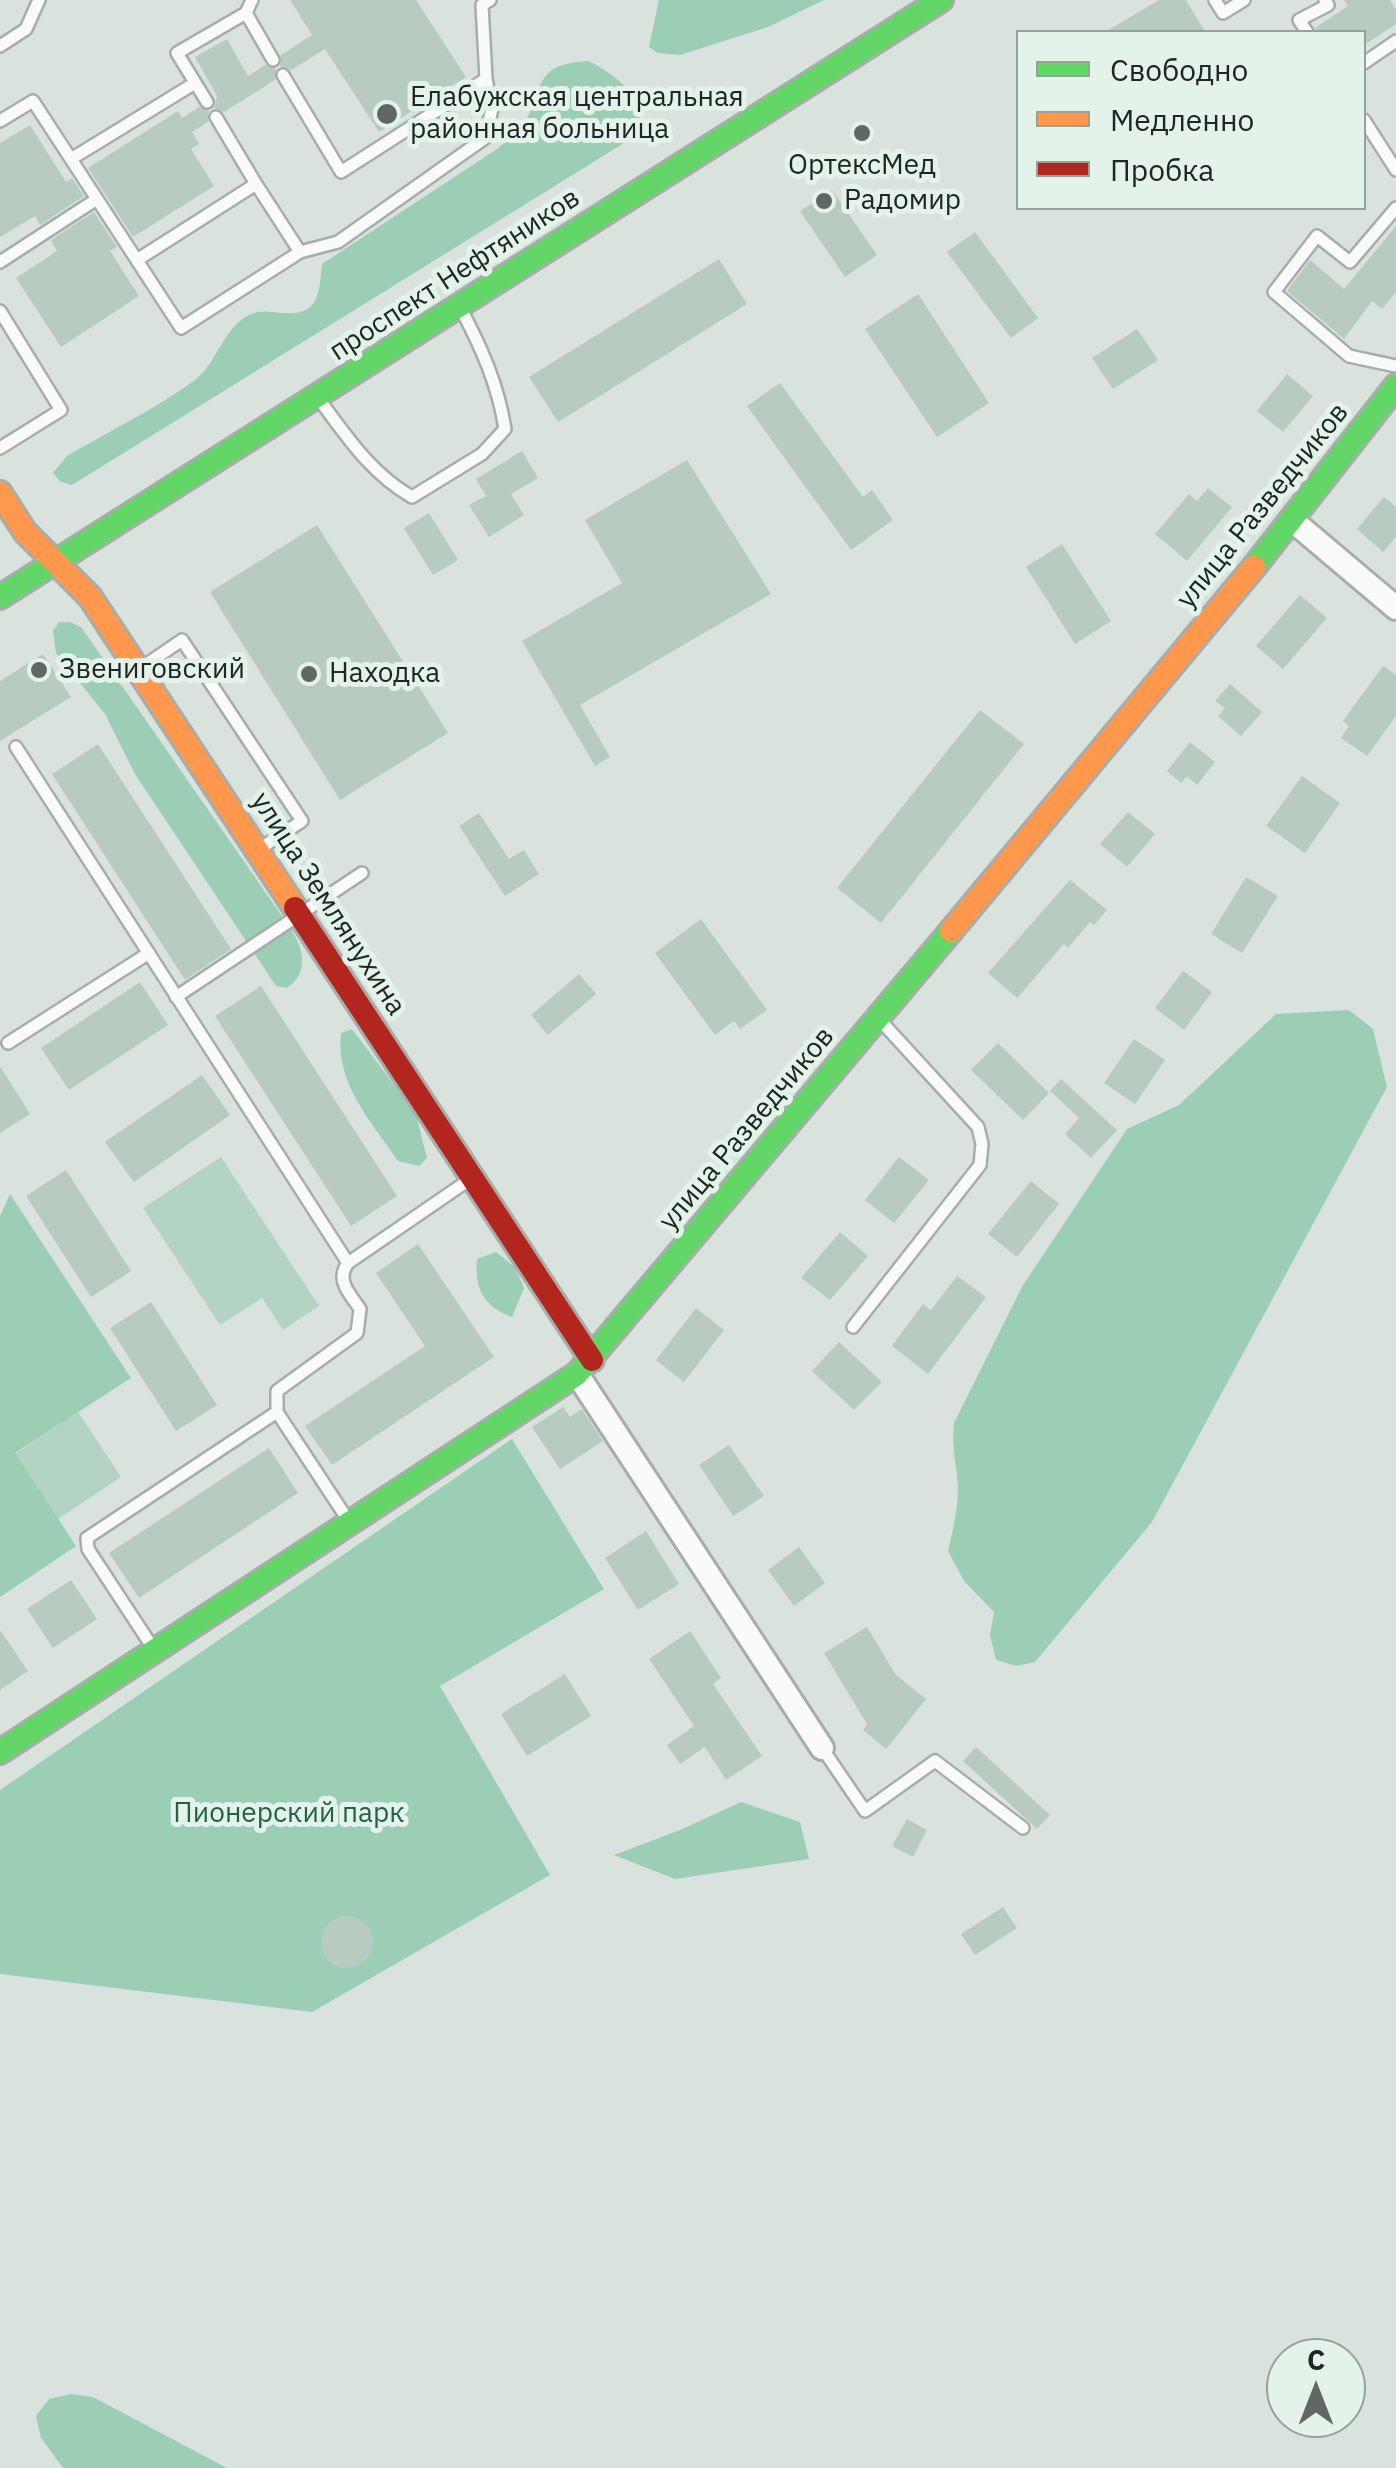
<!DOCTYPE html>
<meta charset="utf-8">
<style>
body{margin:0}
#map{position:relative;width:1396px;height:2468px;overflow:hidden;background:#dae2de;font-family:"IBM Plex Sans",sans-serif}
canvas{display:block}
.legend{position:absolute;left:1016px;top:30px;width:350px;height:180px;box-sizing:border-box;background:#e3f3ea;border:2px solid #95a19a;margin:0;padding:12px 18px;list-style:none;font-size:30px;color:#202623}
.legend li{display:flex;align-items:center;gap:20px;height:50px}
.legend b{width:50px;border:2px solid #95a19a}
.north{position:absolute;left:1266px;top:2338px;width:100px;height:100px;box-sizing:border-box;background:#e3f3ea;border:2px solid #95a19a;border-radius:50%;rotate:0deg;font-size:28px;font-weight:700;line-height:40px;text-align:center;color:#202623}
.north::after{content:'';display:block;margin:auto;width:35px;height:45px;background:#616864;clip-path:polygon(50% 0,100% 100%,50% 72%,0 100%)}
</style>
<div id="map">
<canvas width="1396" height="2468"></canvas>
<ul class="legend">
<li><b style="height:12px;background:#63d668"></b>Свободно</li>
<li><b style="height:12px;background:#ff974d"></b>Медленно</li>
<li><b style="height:12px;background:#b3261e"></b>Пробка</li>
</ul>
<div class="north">С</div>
</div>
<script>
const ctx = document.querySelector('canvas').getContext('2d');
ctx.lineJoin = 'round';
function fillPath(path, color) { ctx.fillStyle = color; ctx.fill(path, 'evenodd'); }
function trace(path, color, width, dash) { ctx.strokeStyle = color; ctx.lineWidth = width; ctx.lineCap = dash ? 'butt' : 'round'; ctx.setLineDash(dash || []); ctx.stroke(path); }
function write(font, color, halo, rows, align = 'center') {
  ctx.font = font + ' "IBM Plex Sans",sans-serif'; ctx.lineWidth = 10; ctx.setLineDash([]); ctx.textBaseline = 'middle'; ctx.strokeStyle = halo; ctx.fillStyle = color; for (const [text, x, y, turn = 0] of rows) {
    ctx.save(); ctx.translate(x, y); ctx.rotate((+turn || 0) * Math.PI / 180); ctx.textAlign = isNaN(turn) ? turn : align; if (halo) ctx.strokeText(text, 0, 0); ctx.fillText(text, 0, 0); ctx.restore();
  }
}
const green = new Path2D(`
 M221,1157L319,1306L283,1330L262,1298L220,1325L143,1208Z
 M78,1412L121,1477L58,1519L15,1454Z`);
const forest = new Path2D(`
 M659,0H824L768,27L680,55L658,53L649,47Z
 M588,61C615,73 663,110 629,140L72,485L61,482L53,473L67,456C109,431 156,409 195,380C218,362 222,329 249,315C267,305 289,321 309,308C321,299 320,277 322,264L497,149C505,142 515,135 521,127C549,92 526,65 588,61Z
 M59,622H70L81,627L291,929C304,950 309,973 287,988L276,986L135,774L105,714L56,653L53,631Z
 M1349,1010L1373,1029L1387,1087L1152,1522L1035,1662L1016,1666L996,1660L990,1635L994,1612L964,1581L948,1551C953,1530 958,1509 958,1487C957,1465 951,1446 954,1423L1023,1285L1127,1129L1179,1105L1276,1014Z
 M352,1029L416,1114L427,1158L419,1166L398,1161C371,1121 335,1083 341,1033Z
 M10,1194L131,1378L15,1453L76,1546L0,1597V1216Z
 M496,1252L515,1267L524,1288L512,1317C484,1307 474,1288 477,1259Z
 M512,1439L604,1589L440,1686L550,1875L312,2012L0,1974V1790Z
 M741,1802L800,1822L809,1859L675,1879L614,1855L680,1830Z
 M71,2394L93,2397L227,2468H63L41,2438L36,2416L49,2399Z`);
const building = new Path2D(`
 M290,0H416L466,77L379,132L325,49L291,70L280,66L281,55L312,35Z
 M1159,0H1186L1205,32H1105Z
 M1344,0H1390L1396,10V24L1364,45V32H1316L1315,28L1348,6Z
 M227,39L248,76L265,65L276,69L275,80L224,112L214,108L217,96L195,57Z
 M199,107L209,111L208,122L192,132L199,144L191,149L214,186L133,237L88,168L178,111L182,118Z
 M30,125L66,182L72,178L84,196L40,225L35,216L0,237V143Z
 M832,190L877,255L845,277L800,211Z
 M94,212L117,247L110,251L139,296L61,347L16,278L57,251L51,240Z
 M1396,226V292L1382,309L1372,301L1344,339L1287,291L1310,260L1344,289Z
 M975,232L1038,318L1011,338L947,252Z
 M719,259L747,304L558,422L529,377Z
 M918,294L989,403L937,437L865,329Z
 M1137,329L1158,360L1113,389L1092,358Z
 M1287,374L1313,396L1283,432L1257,411Z
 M780,383L863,497L872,490L893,520L851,550L747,406Z
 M522,451L538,478L511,494L524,515L489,537L469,505L486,496L476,479Z
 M687,460L771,594L580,705L610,757L595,766L522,641L622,583L585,520Z
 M1208,488L1232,507L1187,561L1155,534L1189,494L1197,501Z
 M1384,497L1396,507V537L1383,552L1357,529Z
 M429,513L458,560L433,575L404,528Z
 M317,525L448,733L340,800L210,592Z
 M1062,544L1111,621L1075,644L1026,567Z
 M1300,595L1327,618L1283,669L1256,646Z
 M43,654L71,697L0,741V681Z
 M1383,666L1396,675V716L1367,756L1341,738L1349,726L1343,721Z
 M1230,684L1262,712L1241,736L1218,716L1225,708L1215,701Z
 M980,710L1024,744L881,923L837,888Z
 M1190,742L1215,762L1197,785L1187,776L1181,783L1167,771Z
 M98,744L231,949L185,980L52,774Z
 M1302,776L1340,803L1305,853L1266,826Z
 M1128,812L1155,834L1127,867L1100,844Z
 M479,813L509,859L524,850L539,874L505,896L459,826Z
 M1246,877L1278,896L1242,953L1211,934Z
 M1070,880L1107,910L1094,925L1090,922L1068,948L1064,944L1017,998L988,973Z
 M701,919L767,1010L740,1029L734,1021L715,1035L655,953Z
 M1183,971L1212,992L1184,1030L1155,1008Z
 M579,974L596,994L548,1035L531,1015Z
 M140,982L168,1025L69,1090L41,1048Z
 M261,986L397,1196L351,1226L215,1016Z
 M1134,1039L1165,1060L1135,1104L1104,1083Z
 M998,1043L1049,1093L1023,1120L971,1070Z
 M0,1066L30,1114L0,1133Z
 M202,1075L230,1115L134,1182L105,1142Z
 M1061,1079L1117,1130L1091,1158L1065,1134L1079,1118L1050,1091Z
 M899,1157L929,1180L894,1223L865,1200Z
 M66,1170L131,1271L91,1297L26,1196Z
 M1031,1181L1059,1204L1017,1257L988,1234Z
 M840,1232L868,1256L830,1300L801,1278Z
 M418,1244L494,1357L332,1465L305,1426L425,1346L376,1273Z
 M957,1276L986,1297L928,1374L892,1346L923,1304L931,1310Z
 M151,1302L217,1405L176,1431L110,1328Z
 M696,1308L724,1330L684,1382L656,1360Z
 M839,1342L882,1382L854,1410L812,1371Z
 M563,1407L570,1417L582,1409L603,1441L560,1469L532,1427Z
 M729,1445L764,1496L733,1516L699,1465Z
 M269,1448L298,1493L139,1598L109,1553Z
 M646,1531L679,1584L638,1610L605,1558Z
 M799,1547L825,1583L794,1606L768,1570Z
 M71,1580L97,1619L53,1648L27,1609Z
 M867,1627L896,1675L926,1699L886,1749L863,1730L867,1724L824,1653Z
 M0,1630L28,1671L0,1690Z
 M690,1631L721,1678L713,1684L762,1756L726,1780L705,1747L680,1764L667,1745L694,1726L649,1659Z
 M565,1674L591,1716L527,1756L501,1714Z
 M976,1747L1050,1815L1037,1829L963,1761Z
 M907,1819L927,1830L913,1857L892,1846Z
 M1003,1907L1017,1928L975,1955L961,1934Z
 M321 1942a26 26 0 1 1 52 0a26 26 0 1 1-52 0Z`);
const lane = new Path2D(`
 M1215,0L1223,13L1244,0
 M246,13L273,60
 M1307,32L1299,20L1328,5L1325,0
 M0,46L26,29L39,0
 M1364,63L1396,41
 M283,75L341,172L486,79L482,5L490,0
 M207,102L177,53L246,13L252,0
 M216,117L256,184
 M1364,120L1396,170
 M0,121L33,101L97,199
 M71,159L195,83
 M1396,208L1350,262L1317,236L1274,292L1349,356L1396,366
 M300,252L338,242L485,138L492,109L486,79
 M0,262L97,199L181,328L300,252L256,184L137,260
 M0,311L61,410L0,448
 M318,398C346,435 370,473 412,497L482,454L505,429C498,384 481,347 460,307
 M141,668L182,640L302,821L261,848
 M16,747L348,1263
 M176,997L362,873
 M8,1043L149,953
 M853,1327L980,1165L982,1144L978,1127L879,1019
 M346,1517L277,1412V1391L357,1333L360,1309C350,1294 335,1280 348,1263L469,1180
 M151,1645L88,1549L87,1538L277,1412
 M822,1748L865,1811L935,1761L1023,1828`);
const street = new Path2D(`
 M1293,521L1396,608
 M577,1374L822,1748`);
const fast = new Path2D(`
 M1254,567L1396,386
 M0,597L941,0
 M0,1752L577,1374L951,931`);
const slow = new Path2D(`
 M0,493L25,532L90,597L295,908
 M951,931L1254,567`);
const jam = new Path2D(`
 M295,908L592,1360`);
const markers = [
 [387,114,12,"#616864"],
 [862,133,10,"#616864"],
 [824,201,10,"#616864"],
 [39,670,10,"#616864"],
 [309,674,10,"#616864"]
];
const poiNames = [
 ["Елабужская центральная",410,98],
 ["районная больница",410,130],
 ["ОртексМед",862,166,"center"],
 ["Радомир",844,201],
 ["Звениговский",59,670],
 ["Находка",329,674]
];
const streetNames = [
 ["проспект Нефтяников",455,275,-33],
 ["улица Разведчиков",1263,506,-51],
 ["улица Землянухина",328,904,57],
 ["улица Разведчиков",747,1129,-50]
];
const parkNames = [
 ["Пионерский парк",289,1814]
];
fillPath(green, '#b3d3c3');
fillPath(forest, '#9cceb6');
fillPath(building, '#b7cbc1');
trace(lane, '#a7adaa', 16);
trace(street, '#a7adaa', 28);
trace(fast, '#a7adaa', 28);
trace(slow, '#a7adaa', 28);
trace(jam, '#a7adaa', 28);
trace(lane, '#f9fbfa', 11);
trace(street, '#f9fbfa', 22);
trace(fast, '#63d668', 22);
trace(slow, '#ff974d', 22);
trace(jam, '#b3261e', 22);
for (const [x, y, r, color] of markers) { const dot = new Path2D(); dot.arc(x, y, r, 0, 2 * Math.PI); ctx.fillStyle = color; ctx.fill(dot); trace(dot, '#e3f3ea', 4); }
write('28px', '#202623', '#e3f3ea', poiNames, 'left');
write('28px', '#202623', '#e3f3ea', streetNames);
write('28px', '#236247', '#e3f3ea', parkNames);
</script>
